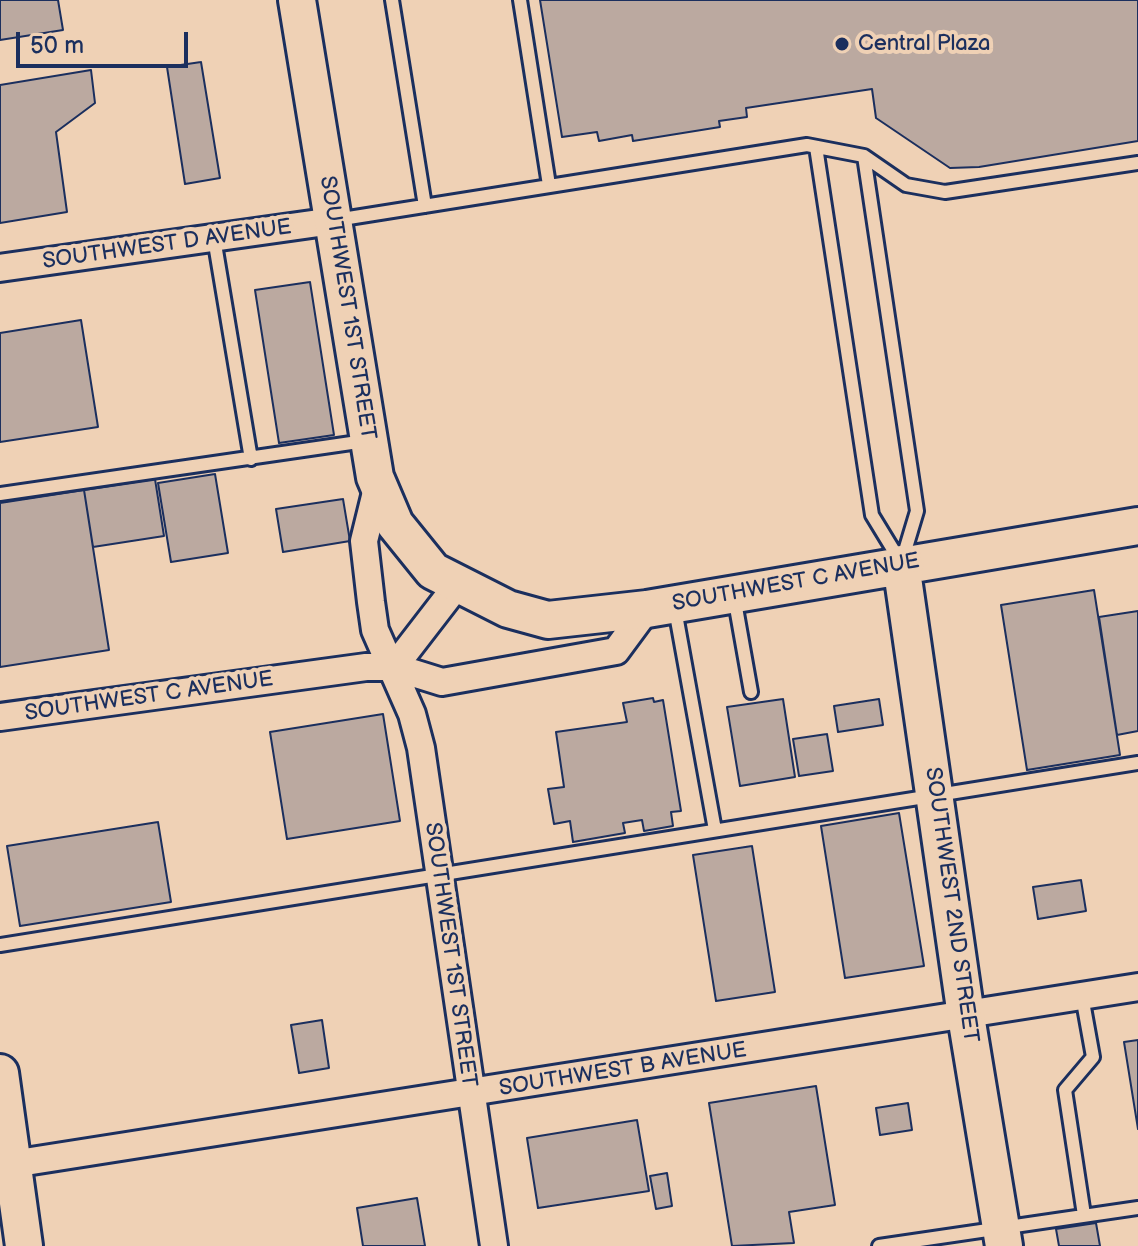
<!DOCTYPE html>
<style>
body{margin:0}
#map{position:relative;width:1138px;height:1246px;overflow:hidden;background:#efd1b5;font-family:"Balsamiq Sans",sans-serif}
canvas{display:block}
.scale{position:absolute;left:16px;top:32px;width:172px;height:36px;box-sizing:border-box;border:4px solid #1b2f5e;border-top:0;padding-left:10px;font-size:24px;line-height:28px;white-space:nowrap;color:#1b2f5e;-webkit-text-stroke:6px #efd1b5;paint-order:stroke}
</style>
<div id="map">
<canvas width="1138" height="1246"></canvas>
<div class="scale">50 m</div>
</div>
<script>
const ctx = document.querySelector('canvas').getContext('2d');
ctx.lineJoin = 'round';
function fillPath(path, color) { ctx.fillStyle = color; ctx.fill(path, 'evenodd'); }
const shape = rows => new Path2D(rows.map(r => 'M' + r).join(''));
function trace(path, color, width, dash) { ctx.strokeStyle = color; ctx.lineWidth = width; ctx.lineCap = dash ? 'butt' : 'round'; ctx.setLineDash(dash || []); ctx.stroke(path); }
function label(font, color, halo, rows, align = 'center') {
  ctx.font = font + ' "Balsamiq Sans",sans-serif'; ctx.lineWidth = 8; ctx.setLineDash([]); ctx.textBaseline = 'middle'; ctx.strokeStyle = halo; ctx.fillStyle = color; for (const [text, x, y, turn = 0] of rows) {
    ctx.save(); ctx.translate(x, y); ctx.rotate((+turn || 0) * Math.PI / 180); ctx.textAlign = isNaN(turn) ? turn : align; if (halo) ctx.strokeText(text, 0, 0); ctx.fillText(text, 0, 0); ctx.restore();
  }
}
const building = shape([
 [0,0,58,0,63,30,0,40,0,0],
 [540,0,1138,0,1138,141,979,167,950,168,876,118,872,89,746,108,747,117,719,121,720,127,633,141,632,135,599,141,597,132,562,137,540,0],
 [201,62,220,178,185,184,167,67,201,62],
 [91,70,95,103,56,132,67,212,0,223,0,85,91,70],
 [310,282,334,435,279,443,255,290,310,282],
 [81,320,98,427,0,442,0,333,81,320],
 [215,474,228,553,171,562,158,483,215,474],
 [155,479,164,536,93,547,84,490,155,479],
 [84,490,109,650,0,667,0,503,84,490],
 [343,499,350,541,283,552,276,509,343,499],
 [1094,590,1120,755,1027,770,1001,605,1094,590],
 [1138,611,1138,731,1117,735,1099,617,1138,611],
 [653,698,654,702,663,700,681,811,671,812,673,826,644,831,642,820,623,823,625,833,573,842,570,821,554,824,548,789,564,787,556,732,627,722,623,703,653,698],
 [783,699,795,777,740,786,727,707,783,699],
 [879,699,883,725,838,732,834,706,879,699],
 [383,714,400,821,287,839,270,732,383,714],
 [827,734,833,771,799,776,793,739,827,734],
 [899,813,924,966,845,978,821,826,899,813],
 [158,822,171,902,20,926,7,846,158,822],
 [752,846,775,992,716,1001,693,855,752,846],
 [1081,880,1086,911,1038,919,1033,887,1081,880],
 [322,1020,329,1068,299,1073,291,1025,322,1020],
 [1138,1040,1138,1129,1124,1042,1138,1040],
 [816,1086,835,1205,789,1212,794,1243,732,1246,709,1103,816,1086],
 [908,1103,912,1130,880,1135,876,1108,908,1103],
 [637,1120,649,1191,538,1208,527,1138,637,1120],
 [667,1173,672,1206,656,1209,650,1176,667,1173],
 [417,1198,425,1246,363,1246,357,1208,417,1198],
 [1096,1223,1100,1246,1059,1246,1056,1229,1096,1223]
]);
fillPath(building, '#bba9a0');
trace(building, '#1b2f5e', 2);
const lane = shape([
 [392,0,425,206],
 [520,0,549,185],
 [816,147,872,515,900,561],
 [864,156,917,511,902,561],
 [336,220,807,145,864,156,906,185,945,192,1138,163],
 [214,238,251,459],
 [0,494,365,441],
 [734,596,751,692],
 [675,609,715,830],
 [0,945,1138,763],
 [1082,996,1093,1057,1065,1090,1084,1215],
 [879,1246,1138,1208]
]);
const street = shape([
 [0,268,333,221],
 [378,484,364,541,371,602,375,630,412,714,421,748,494,1246],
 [394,667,458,584],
 [0,717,366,667,394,667,442,682,616,651,647,609],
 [0,1166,1138,987]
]);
const secondary = shape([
 [297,0,375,477,395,524,433,571,508,609,548,620,647,609,1138,526],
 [901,564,966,1016,1004,1246],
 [0,1073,24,1246]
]);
trace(lane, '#1b2f5e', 18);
trace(street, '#1b2f5e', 32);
trace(secondary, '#1b2f5e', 42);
trace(lane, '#efd1b5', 12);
trace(street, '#efd1b5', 26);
trace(secondary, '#efd1b5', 36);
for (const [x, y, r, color] of [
 [842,44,8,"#1b2f5e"]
]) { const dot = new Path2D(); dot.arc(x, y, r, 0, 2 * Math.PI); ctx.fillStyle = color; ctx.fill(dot); trace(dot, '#efd1b5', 3); }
label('22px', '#1b2f5e', '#efd1b5', [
 ["Central Plaza",858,44]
], 'left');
label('22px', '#1b2f5e', '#efd1b5', [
 ["SOUTHWEST D AVENUE",167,245,-8],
 ["SOUTHWEST 1ST STREET",347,308,81],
 ["SOUTHWEST C AVENUE",796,583,-10],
 ["SOUTHWEST C AVENUE",149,697,-8],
 ["SOUTHWEST 2ND STREET",951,905,82],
 ["SOUTHWEST 1ST STREET",450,955,82],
 ["SOUTHWEST B AVENUE",623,1070,-9]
]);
</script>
